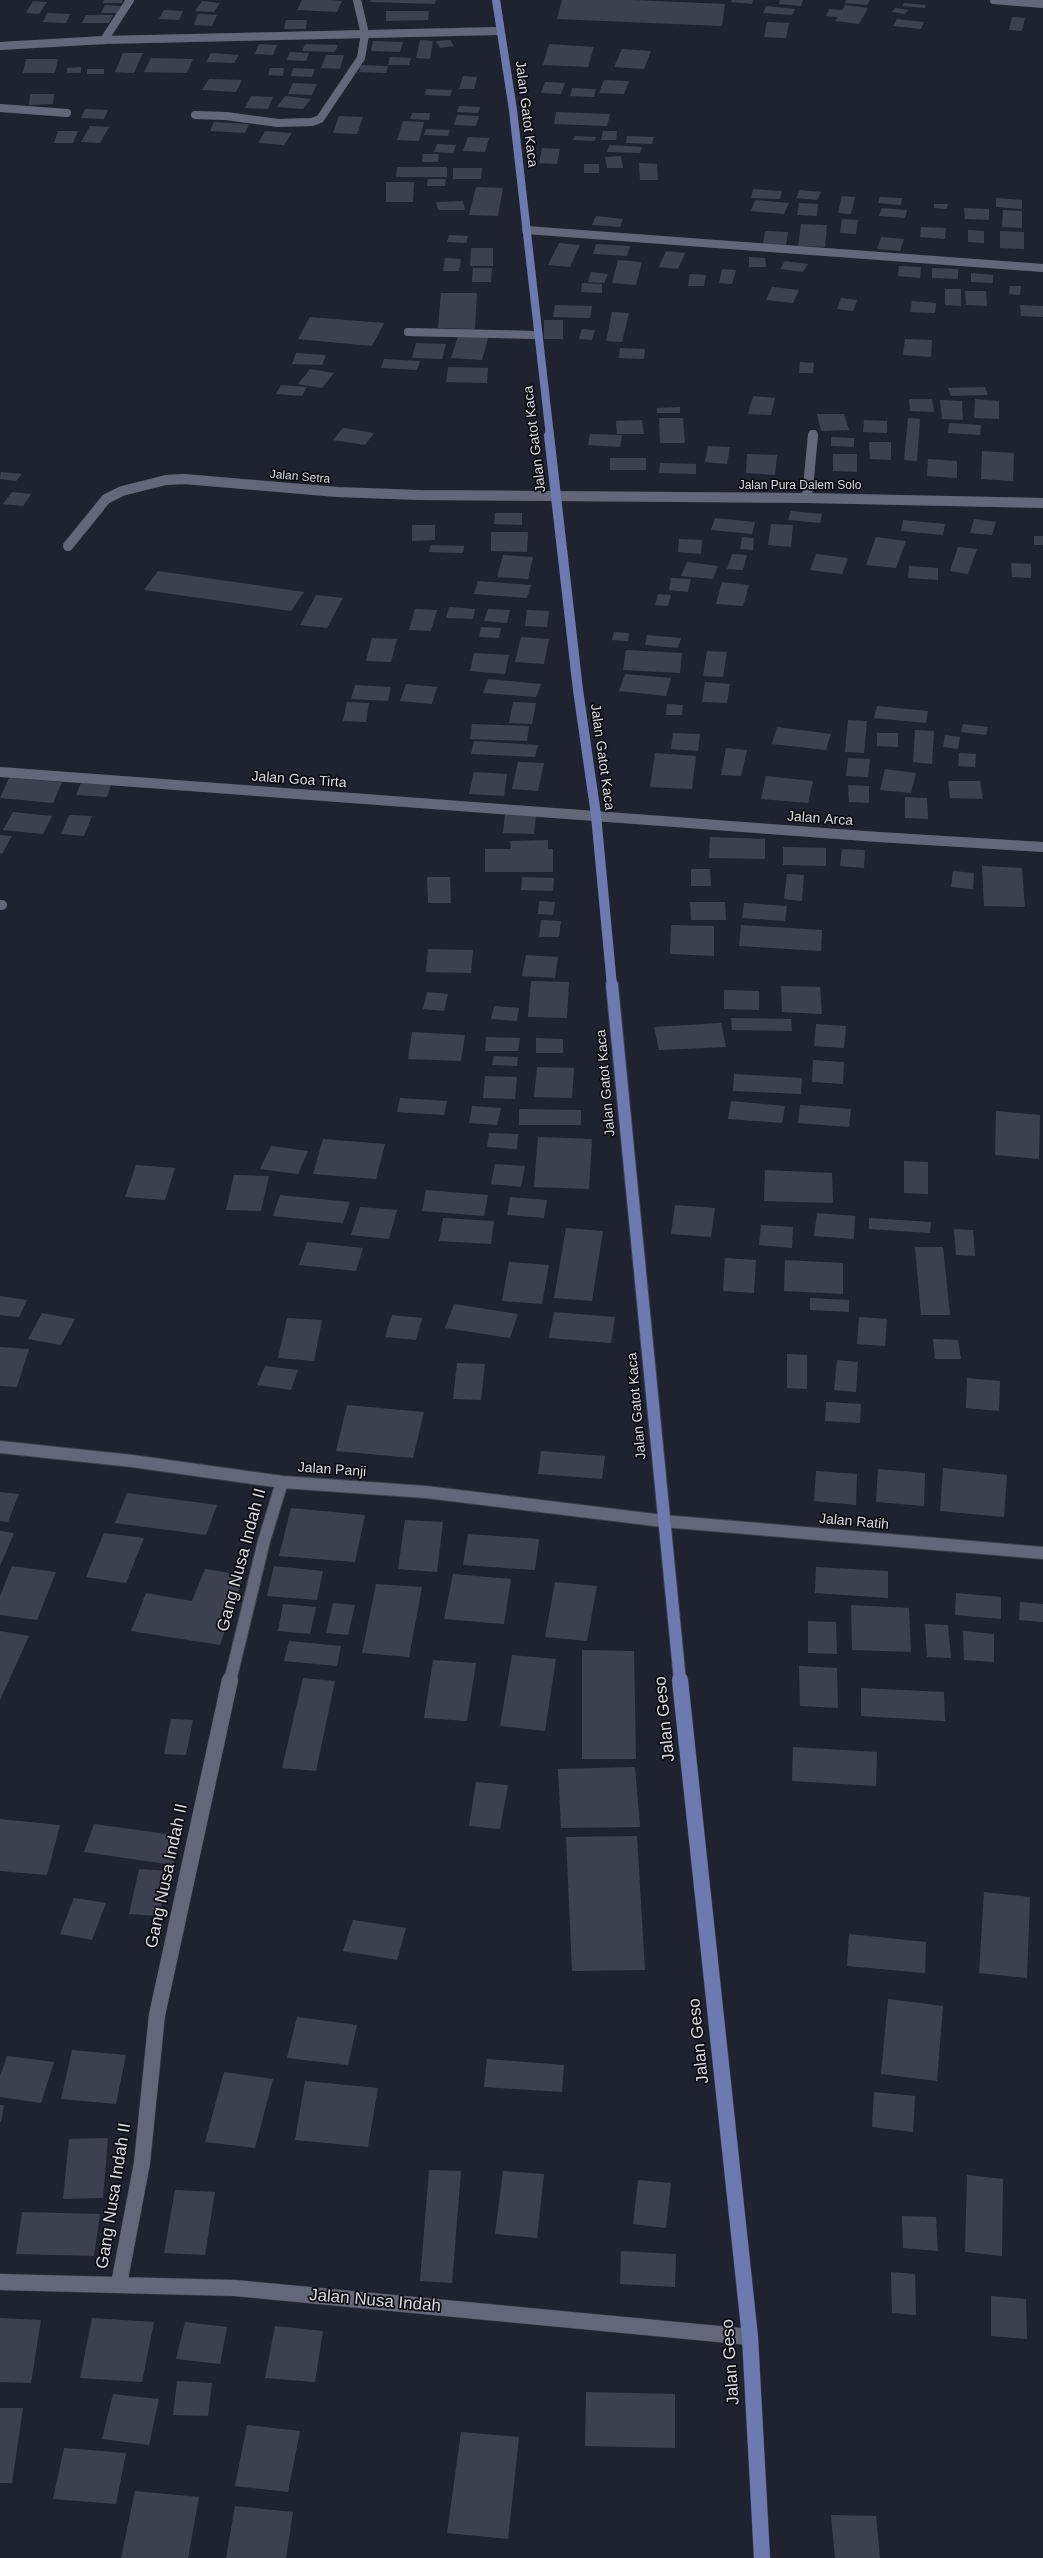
<!DOCTYPE html>
<style>
body{margin:0}
canvas{display:block;background:#1f2330}
</style>
<canvas width="1043" height="2558"></canvas>
<script>
const ctx = document.querySelector('canvas').getContext('2d');
ctx.lineJoin = 'round';
function fillPath(path, color) { ctx.fillStyle = color; ctx.fill(path, 'evenodd'); }
const shape = rows => new Path2D(rows.map(r => 'M' + r).join(''));
function trace(path, color, width, dash) { ctx.strokeStyle = color; ctx.lineWidth = width; ctx.lineCap = dash ? 'butt' : 'round'; ctx.setLineDash(dash || []); ctx.stroke(path); }
function label(font, color, halo, rows, align = 'center') {
  ctx.font = font + ' Helvetica,sans-serif'; ctx.lineWidth = 3.5; ctx.setLineDash([]); ctx.textBaseline = 'middle'; ctx.strokeStyle = halo; ctx.fillStyle = color; for (const [text, x, y, turn = 0] of rows) {
    ctx.save(); ctx.translate(x, y); ctx.rotate((+turn || 0) * Math.PI / 180); ctx.textAlign = isNaN(turn) ? turn : align; if (halo) ctx.strokeText(text, 0, 0); ctx.fillText(text, 0, 0); ctx.restore();
  }
}
fillPath(shape([
 [104,0,123,0,122,3,103,3],
 [302,0,331,0,342,1,337,12,297,10],
 [371,0,436,0,435,4,370,2],
 [562,0,632,0,725,4,722,26,557,19],
 [732,0,753,0,752,4,731,2],
 [780,0,803,0,801,6,779,4],
 [846,0,870,0,867,5,845,3],
 [33,1,47,2,39,14,26,13],
 [202,1,220,3,214,12,195,11],
 [904,3,926,5,925,8,903,6],
 [105,5,123,6,118,13,101,13],
 [845,5,868,8,859,24,835,21,838,17,826,16,829,9,842,10],
 [766,6,795,9,792,15,763,13],
 [895,8,908,10,905,14,892,12],
 [164,10,183,11,179,20,159,19],
 [386,11,429,11,428,20,386,21],
 [47,13,70,14,66,23,43,22],
 [198,14,217,15,212,26,194,25],
 [86,15,113,15,109,23,82,23],
 [1012,17,1025,18,1022,31,1009,30],
 [897,19,924,22,921,29,893,26],
 [286,20,307,20,306,29,284,29],
 [767,22,789,23,786,38,764,37],
 [420,40,433,41,430,59,416,58],
 [450,40,454,46,440,48,436,41],
 [373,41,403,42,400,52,371,51],
 [259,44,277,45,273,55,255,54],
 [305,44,338,45,335,52,302,51],
 [549,44,594,47,588,67,543,65],
 [622,49,651,51,644,69,614,67],
 [290,52,309,53,306,61,287,60],
 [123,53,143,53,134,73,115,72],
 [211,53,239,55,234,63,206,62],
 [326,55,344,55,340,69,321,68],
 [390,57,411,58,409,65,388,65],
 [151,58,193,59,187,73,144,72],
 [26,59,58,59,55,73,23,73],
 [361,65,388,66,386,73,359,72],
 [81,67,81,73,67,73,67,68],
 [270,68,284,68,283,76,268,75],
 [293,68,315,69,312,77,291,76],
 [87,69,104,69,104,74,87,74],
 [463,76,477,77,474,89,459,89],
 [209,79,242,80,236,92,202,90],
 [604,80,629,81,624,94,599,93],
 [545,82,565,83,561,94,541,93],
 [293,83,317,84,312,95,288,94],
 [572,88,596,89,594,97,570,96],
 [426,89,452,90,450,96,425,95],
 [30,94,54,94,53,104,29,105],
 [251,96,273,97,268,109,245,108],
 [285,96,311,99,303,109,277,107],
 [459,106,480,107,478,113,457,112],
 [85,109,108,110,104,119,81,118],
 [556,112,610,114,607,126,554,124],
 [412,113,430,113,429,120,410,119],
 [457,115,479,116,476,126,454,125],
 [339,116,363,117,357,134,333,133],
 [403,121,424,122,419,141,397,140],
 [214,122,249,124,245,133,210,131],
 [90,126,109,127,100,143,81,142],
 [426,129,450,130,448,136,424,135],
 [58,131,78,131,73,143,54,143],
 [265,131,292,133,284,145,258,143],
 [603,131,617,131,616,140,601,140],
 [575,136,596,137,594,141,573,140],
 [627,136,654,137,652,144,626,143],
 [468,137,489,138,485,152,463,151],
 [437,144,456,145,453,153,434,152],
 [609,145,642,147,640,153,607,152],
 [542,148,560,149,557,164,539,163],
 [423,154,439,154,438,162,422,162],
 [621,156,623,168,607,168,605,157],
 [639,163,657,164,658,180,640,180],
 [584,164,599,164,599,173,584,173],
 [397,167,447,167,447,177,396,177],
 [453,168,482,168,481,179,453,179],
 [428,179,446,179,445,186,427,186],
 [386,182,414,182,413,202,386,202],
 [476,187,503,188,498,216,469,215],
 [753,189,782,191,780,199,751,198],
 [800,190,821,192,817,200,796,198],
 [842,196,855,197,851,214,838,213],
 [880,197,902,198,901,205,878,203],
 [996,198,1022,200,1022,209,996,207],
 [755,200,789,203,784,214,751,211],
 [463,201,465,210,438,210,436,202],
 [799,203,818,204,817,216,797,215],
 [934,204,948,204,947,209,934,208],
 [882,208,907,210,905,218,879,216],
 [964,208,989,209,989,220,965,219],
 [1003,210,1022,211,1022,228,1002,227],
 [596,216,623,219,620,227,592,225],
 [842,219,858,220,856,234,840,233],
 [801,224,827,225,825,247,798,246],
 [921,227,946,228,945,239,920,237],
 [968,230,984,231,984,243,968,242],
 [765,231,788,232,786,245,763,244],
 [1000,231,1024,232,1024,249,1000,248],
 [449,235,468,236,466,243,447,242],
 [881,237,904,239,900,251,877,249],
 [559,243,580,245,570,267,548,265],
 [596,244,630,246,627,256,593,254],
 [471,248,493,248,493,266,470,266],
 [666,251,685,253,678,269,659,267],
 [749,257,765,258,766,267,749,267],
 [445,258,461,259,459,271,443,271],
 [618,260,642,262,636,285,612,283],
 [785,261,808,264,803,272,780,269],
 [899,266,921,267,920,278,898,276],
 [473,268,492,268,491,282,472,282],
 [932,268,958,269,958,279,932,278],
 [722,269,736,270,732,284,719,283],
 [591,272,608,274,604,283,588,282],
 [971,273,993,275,993,283,971,282],
 [690,274,706,275,704,286,688,286],
 [582,283,602,284,602,293,581,292],
 [1010,286,1021,286,1020,295,1009,294],
 [772,287,799,290,793,303,766,300],
 [945,289,961,289,961,306,945,305],
 [965,291,986,291,987,306,966,305],
 [441,293,477,293,475,329,438,328],
 [841,298,857,300,853,311,837,309],
 [912,301,936,303,935,313,910,312],
 [555,305,592,306,590,318,553,317],
 [1020,305,1043,306,1043,317,1021,316],
 [612,312,629,313,622,342,606,341],
 [310,317,384,323,372,346,298,339],
 [544,320,563,320,563,339,544,339],
 [582,329,595,330,592,340,579,339],
 [458,336,488,338,482,360,451,358],
 [905,339,932,340,931,357,903,355],
 [416,343,446,344,442,359,412,358],
 [620,348,645,349,644,359,619,358],
 [296,353,326,355,322,365,292,364],
 [384,359,420,361,417,370,381,368],
 [800,362,814,363,813,373,799,373],
 [448,367,488,368,487,383,446,382],
 [310,369,334,373,322,388,298,384],
 [281,385,307,387,302,396,276,394],
 [985,387,988,395,951,396,948,388],
 [753,396,775,398,771,415,748,414],
 [909,399,932,399,934,412,910,411],
 [975,399,999,401,999,419,974,418],
 [940,400,962,401,963,420,942,419],
 [680,407,680,413,657,413,657,408],
 [817,414,844,414,849,430,821,431],
 [659,418,683,418,685,443,660,443],
 [908,418,920,419,917,461,904,460],
 [642,420,644,434,617,434,616,421],
 [864,420,887,421,887,433,863,432],
 [949,423,981,425,980,435,948,433],
 [343,428,374,433,365,445,333,440],
 [590,434,622,435,620,447,588,445],
 [831,437,854,438,854,447,831,446],
 [869,442,891,442,891,460,870,459],
 [708,446,730,447,727,464,705,462],
 [982,451,1014,453,1013,481,981,479],
 [747,454,777,455,775,475,746,473],
 [833,454,857,454,857,472,833,471],
 [610,458,646,458,646,470,610,470],
 [928,459,957,461,957,478,927,476],
 [660,463,696,464,696,474,659,473],
 [1,472,22,474,16,481,0,479],
 [12,492,31,494,23,506,3,504],
 [791,511,822,514,820,523,788,520],
 [495,513,522,513,522,525,494,524],
 [715,518,755,522,752,534,711,530],
 [974,519,996,522,992,535,970,533],
 [903,520,945,524,943,535,901,531],
 [771,524,793,525,791,547,768,545],
 [412,525,435,525,435,540,412,541],
 [491,532,528,532,527,552,491,551],
 [1034,536,1043,536,1043,545,1034,545],
 [742,537,754,538,753,550,740,549],
 [876,537,906,541,896,568,866,565],
 [679,539,702,540,701,554,678,552],
 [431,545,464,546,463,553,429,552],
 [958,547,977,549,968,574,950,571],
 [732,554,747,555,743,570,727,569],
 [816,554,848,558,842,574,810,570],
 [503,555,533,557,528,579,497,577],
 [687,562,718,566,713,579,681,576],
 [1011,563,1031,564,1031,578,1012,577],
 [909,566,938,568,938,580,908,578],
 [158,571,304,592,291,611,144,590],
 [671,578,691,579,688,592,669,590],
 [478,581,531,585,527,598,474,594],
 [722,582,749,585,743,606,716,604],
 [658,594,671,595,668,606,655,605],
 [316,595,343,598,327,628,300,625],
 [449,607,475,609,473,619,446,618],
 [415,609,437,610,431,631,409,630],
 [488,609,510,610,507,623,484,621],
 [527,610,549,611,547,627,525,626],
 [481,627,501,628,499,638,479,637],
 [614,632,629,633,628,641,612,640],
 [647,635,681,638,678,648,645,645],
 [521,637,549,639,544,664,515,662],
 [372,638,397,639,391,662,366,661],
 [626,650,682,653,680,673,623,670],
 [707,651,727,652,723,677,703,676],
 [474,653,509,655,505,674,470,671],
 [625,674,671,678,666,696,619,691],
 [488,679,541,684,536,697,483,693],
 [705,682,730,684,727,703,702,702],
 [406,684,437,687,432,704,400,701],
 [355,685,391,687,388,701,351,699],
 [347,702,369,703,366,722,343,721],
 [513,702,536,703,532,724,509,723],
 [667,704,683,705,682,715,666,715],
 [877,706,928,711,926,723,874,718],
 [848,720,867,721,864,753,845,752],
 [472,724,529,726,527,741,470,739],
 [963,724,988,727,986,735,961,732],
 [777,727,831,734,826,750,772,744],
 [915,730,934,731,932,764,913,762],
 [673,733,700,734,698,751,671,749],
 [877,733,898,733,898,747,877,746],
 [945,735,960,737,958,749,943,747],
 [474,741,538,745,535,757,471,754],
 [726,748,747,750,741,776,721,775],
 [655,753,696,756,692,789,650,787],
 [959,753,976,754,975,767,958,766],
 [848,758,870,759,868,777,846,776],
 [518,762,544,763,538,791,512,789],
 [885,769,916,773,911,793,880,790],
 [474,772,507,774,504,796,469,794],
 [766,776,813,781,808,803,761,799],
 [9,778,62,782,53,803,0,798],
 [948,781,980,781,983,799,950,798],
 [81,783,111,785,107,797,76,795],
 [848,785,869,786,869,803,849,802],
 [905,797,927,798,928,819,905,818],
 [13,812,52,816,43,834,3,830],
 [505,814,536,815,534,834,503,833],
 [69,815,92,816,84,836,61,834],
 [0,835,12,836,2,854,0,853],
 [710,837,765,839,765,859,709,858],
 [548,840,548,849,553,849,553,872,485,872,485,849,511,849,510,841],
 [783,847,826,848,826,866,783,865],
 [842,849,865,850,864,868,840,866],
 [982,866,1022,868,1025,907,984,906],
 [691,869,710,869,711,886,691,886],
 [953,871,974,873,973,889,951,887],
 [787,874,804,875,802,901,784,899],
 [427,877,450,877,451,903,428,903],
 [522,877,554,878,553,891,521,890],
 [539,901,555,902,553,915,538,914],
 [690,902,725,902,726,920,691,920],
 [744,903,787,906,785,921,742,918],
 [541,920,561,921,559,937,539,937],
 [671,925,714,926,714,956,670,954],
 [741,925,822,930,821,951,739,946],
 [428,949,473,950,471,973,426,972],
 [526,955,558,957,555,978,522,976],
 [531,981,569,982,567,1018,528,1017],
 [781,986,820,987,822,1014,782,1012],
 [724,990,759,991,759,1010,724,1009],
 [427,992,448,994,444,1011,423,1009],
 [494,1006,519,1008,517,1021,491,1019],
 [731,1018,791,1019,792,1031,732,1030],
 [721,1023,726,1047,659,1050,654,1027],
 [816,1024,846,1026,844,1048,814,1046],
 [412,1032,465,1035,461,1061,408,1059],
 [486,1037,520,1038,518,1051,485,1051],
 [536,1038,563,1039,563,1053,536,1053],
 [494,1056,518,1057,517,1066,492,1065],
 [813,1060,844,1062,843,1084,812,1082],
 [537,1067,574,1068,572,1098,534,1097],
 [734,1074,802,1078,801,1094,733,1091],
 [485,1076,517,1077,515,1099,483,1098],
 [400,1098,447,1101,444,1115,397,1112],
 [731,1101,785,1106,782,1123,728,1119],
 [800,1105,851,1109,849,1127,798,1123],
 [472,1106,501,1108,497,1125,469,1123],
 [519,1109,581,1110,581,1125,519,1125],
 [996,1111,1040,1115,1039,1159,995,1155],
 [489,1133,518,1134,517,1149,487,1147],
 [538,1137,592,1139,589,1189,534,1187],
 [323,1139,385,1144,376,1179,313,1174],
 [271,1146,308,1151,298,1174,260,1169],
 [904,1161,928,1162,928,1194,904,1193],
 [495,1164,525,1166,521,1187,491,1184],
 [136,1165,175,1168,165,1200,125,1197],
 [765,1170,832,1173,833,1203,764,1201],
 [234,1175,269,1176,261,1211,226,1210],
 [426,1190,488,1195,484,1216,422,1211],
 [280,1195,350,1202,343,1223,273,1216],
 [510,1197,547,1200,544,1218,507,1215],
 [675,1205,715,1208,711,1237,671,1234],
 [360,1207,397,1210,389,1239,351,1235],
 [817,1213,855,1216,854,1239,814,1236],
 [443,1218,494,1221,491,1244,439,1241],
 [869,1218,931,1222,930,1233,869,1229],
 [761,1225,793,1227,792,1248,759,1245],
 [566,1228,603,1231,592,1301,554,1298],
 [954,1229,973,1230,975,1256,956,1255],
 [307,1242,363,1248,356,1271,299,1265],
 [915,1247,943,1247,950,1315,921,1315],
 [725,1258,756,1260,754,1293,723,1291],
 [785,1260,843,1263,843,1294,784,1291],
 [509,1262,549,1265,542,1304,502,1301],
 [0,1296,27,1300,19,1317,0,1315],
 [810,1298,849,1300,849,1312,810,1310],
 [454,1304,518,1314,510,1338,445,1328],
 [554,1312,615,1317,611,1343,549,1338],
 [42,1313,75,1319,61,1345,28,1339],
 [392,1315,422,1318,416,1340,385,1337],
 [859,1317,887,1319,885,1346,857,1344],
 [287,1318,322,1320,314,1361,278,1358],
 [933,1339,958,1340,961,1359,935,1359],
 [0,1347,29,1349,17,1387,0,1386],
 [787,1354,807,1355,807,1389,787,1388],
 [837,1360,858,1362,856,1392,834,1390],
 [457,1363,485,1364,481,1400,453,1399],
 [265,1366,298,1370,291,1390,257,1385],
 [967,1378,1000,1381,999,1411,966,1408],
 [826,1402,861,1404,860,1423,825,1421],
 [347,1405,424,1412,413,1458,336,1451],
 [541,1451,605,1456,602,1479,538,1474],
 [943,1468,1007,1475,1004,1517,940,1511],
 [878,1469,925,1473,924,1506,876,1502],
 [816,1471,857,1474,856,1505,814,1501],
 [0,1492,19,1494,8,1522,0,1521],
 [127,1493,217,1505,206,1535,115,1523],
 [291,1508,365,1515,355,1562,279,1556],
 [405,1520,443,1522,437,1572,398,1569],
 [0,1531,14,1533,0,1566],
 [104,1533,144,1538,126,1583,86,1577],
 [468,1534,539,1539,535,1570,463,1565],
 [12,1566,56,1572,37,1620,0,1615,0,1596],
 [274,1566,323,1571,317,1600,267,1596],
 [816,1567,888,1571,888,1598,815,1593],
 [205,1569,244,1575,220,1645,131,1631,146,1593,192,1601],
 [453,1574,511,1579,504,1624,444,1619],
 [555,1582,597,1586,587,1641,545,1637],
 [376,1584,422,1587,409,1657,362,1653],
 [956,1593,1001,1597,1001,1619,955,1615],
 [1020,1602,1043,1604,1043,1622,1019,1620],
 [333,1603,355,1605,348,1635,326,1633],
 [283,1604,316,1607,310,1634,278,1631],
 [851,1605,909,1608,911,1652,852,1650],
 [808,1621,836,1622,837,1654,808,1653],
 [925,1624,948,1625,951,1658,927,1657],
 [0,1631,29,1636,0,1700],
 [963,1631,994,1634,994,1662,964,1660],
 [289,1641,341,1646,337,1666,284,1661],
 [582,1650,634,1651,636,1759,582,1759],
 [512,1655,556,1659,545,1731,500,1726],
 [433,1660,476,1663,467,1721,424,1718],
 [799,1666,837,1668,838,1708,800,1706],
 [303,1678,335,1681,316,1771,282,1768],
 [861,1688,944,1692,945,1721,861,1716],
 [171,1719,193,1720,186,1755,164,1754],
 [793,1747,877,1752,876,1786,792,1781],
 [635,1767,640,1827,561,1828,558,1769],
 [476,1782,508,1785,500,1829,469,1826],
 [0,1819,60,1825,47,1875,0,1871],
 [94,1824,182,1836,173,1865,84,1852],
 [637,1836,645,1970,572,1971,566,1837],
 [139,1869,169,1871,159,1916,129,1914],
 [984,1892,1030,1897,1027,1978,979,1973],
 [74,1898,106,1903,92,1940,60,1934],
 [353,1920,406,1928,397,1960,343,1951],
 [849,1934,926,1942,925,1973,847,1966],
 [888,1999,943,2006,937,2081,881,2074],
 [297,2017,357,2025,348,2065,287,2058],
 [72,2050,126,2055,116,2104,61,2099],
 [7,2056,54,2062,41,2103,0,2097,0,2076],
 [487,2059,564,2065,562,2092,484,2087],
 [224,2072,273,2079,255,2148,205,2142],
 [305,2081,378,2088,368,2147,295,2140],
 [874,2092,915,2096,913,2132,872,2127],
 [0,2105,4,2105,1,2122,0,2122],
 [108,2138,103,2198,63,2199,69,2139],
 [429,2170,461,2171,452,2283,420,2281],
 [503,2171,544,2174,537,2238,495,2234],
 [967,2175,1003,2179,1002,2256,965,2252],
 [638,2180,671,2183,666,2228,633,2224],
 [175,2190,215,2192,205,2255,164,2253],
 [22,2212,100,2214,94,2256,16,2254],
 [902,2216,936,2217,938,2251,903,2248],
 [621,2251,676,2254,675,2287,620,2284],
 [891,2272,915,2274,916,2315,892,2313],
 [991,2296,1026,2299,1027,2339,991,2336],
 [0,2318,41,2320,31,2383,0,2382],
 [92,2318,154,2322,142,2382,80,2378],
 [185,2322,227,2327,220,2364,176,2359],
 [275,2326,323,2331,315,2382,265,2378],
 [177,2381,212,2383,208,2416,173,2415],
 [586,2392,675,2394,675,2448,585,2446],
 [113,2394,159,2399,149,2445,102,2439],
 [0,2408,23,2408,12,2483,0,2483],
 [247,2425,300,2431,288,2492,235,2486],
 [461,2432,519,2437,508,2539,447,2533],
 [64,2448,126,2453,116,2504,53,2499],
 [135,2491,199,2497,188,2558,121,2558],
 [235,2506,293,2512,286,2558,226,2558],
 [831,2515,876,2516,880,2558,835,2558]
]), '#3d404f');
const minorFar3 = shape([
 [994,0,1043,4],
 [104,40,130,0],
 [0,46,104,40,499,31],
 [0,108,67,113],
 [195,115,226,116,278,123,312,122,320,119,361,58,365,34,357,0],
 [526,230,1043,268],
 [408,332,537,335],
 [813,436,813,434]
]);
const minorFar2 = shape([
 [807,498,813,435],
 [68,546,106,499,122,491,166,480,184,479,337,492,420,495,807,498,1043,503],
 [0,772,878,837,1043,847],
 [0,905,2,905]
]);
const minorFar1 = shape([
 [0,1447,132,1461,282,1482,426,1492,663,1521,1043,1553],
 [230,1681,264,1541,282,1482]
]);
const minor = shape([
 [0,2282,235,2288,750,2337],
 [119,2284,142,2163,157,2015,230,1680]
]);
const majorFar3 = shape([
 [496,0,513,110,550,436]
]);
const majorFar2 = shape([
 [549,435,578,690,596,815,612,986]
]);
const majorFar1 = shape([
 [612,985,680,1681]
]);
const major = shape([
 [680,1680,750,2337,762,2558]
]);
trace(minorFar3, '#3b3e49', 8);
trace(minorFar2, '#3b3e49', 10);
trace(minorFar1, '#3b3e49', 14);
trace(minor, '#3b3e49', 17);
trace(majorFar3, '#3b3e49', 8);
trace(majorFar2, '#3b3e49', 10);
trace(majorFar1, '#3b3e49', 14);
trace(major, '#3b3e49', 17);
trace(minorFar3, '#636777', 8);
trace(minorFar2, '#636777', 10);
trace(minorFar1, '#636777', 12);
trace(minor, '#636777', 16);
trace(majorFar3, '#6d79b1', 8);
trace(majorFar2, '#6d79b1', 10);
trace(majorFar1, '#6d79b1', 12);
trace(major, '#6d79b1', 16);
label('12px', '#d9dbe4', '#0b0d12', [
 ["Jalan Setra",300,477,5],
 ["Jalan Pura Dalem Solo",800,486]
]);
label('14px', '#d9dbe4', '#0b0d12', [
 ["Jalan Gatot Kaca",526,114,83],
 ["Jalan Gatot Kaca",535,439,-97],
 ["Jalan Gatot Kaca",602,757,82],
 ["Jalan Goa Tirta",299,780,4],
 ["Jalan Arca",820,819,4],
 ["Jalan Gatot Kaca",606,1083,-95],
 ["Jalan Gatot Kaca",637,1406,-95],
 ["Jalan Panji",332,1470,4],
 ["Jalan Ratih",854,1522,5]
]);
label('17px', '#d9dbe4', '#0b0d12', [
 ["Gang Nusa Indah II",242,1560,-75],
 ["Jalan Geso",665,1719,-96],
 ["Gang Nusa Indah II",167,1876,-78],
 ["Jalan Geso",699,2041,-96],
 ["Gang Nusa Indah II",114,2196,-81],
 ["Jalan Nusa Indah",375,2301,5],
 ["Jalan Geso",731,2362,-94]
]);
</script>
